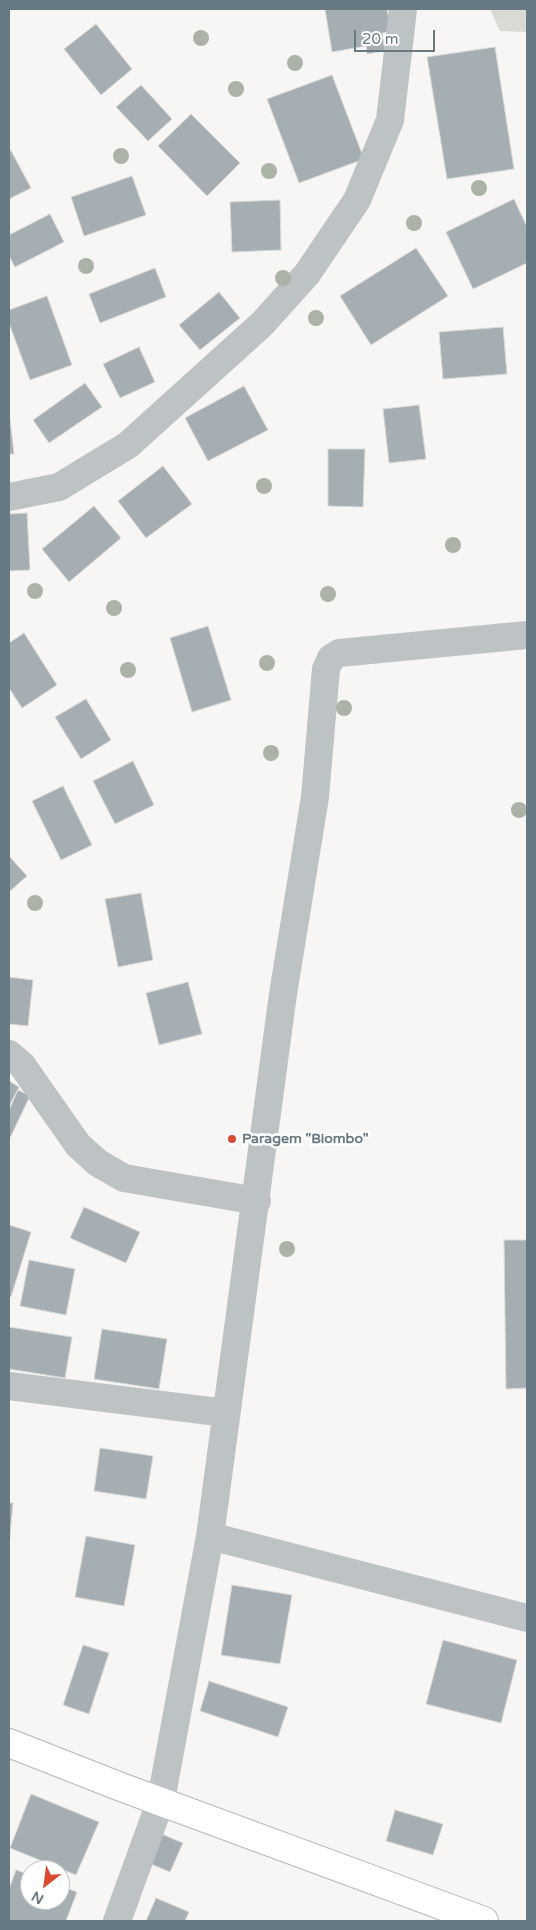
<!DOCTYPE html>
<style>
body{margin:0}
#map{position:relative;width:536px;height:1930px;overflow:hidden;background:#f7f6f4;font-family:"Varela Round",sans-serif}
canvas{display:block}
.frame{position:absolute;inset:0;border:10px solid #677983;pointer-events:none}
.north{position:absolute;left:20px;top:1860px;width:50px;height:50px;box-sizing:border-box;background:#fff;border:1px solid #c2c9cd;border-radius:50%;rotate:210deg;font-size:14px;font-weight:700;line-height:20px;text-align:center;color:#677983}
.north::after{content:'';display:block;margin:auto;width:18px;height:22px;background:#d94a32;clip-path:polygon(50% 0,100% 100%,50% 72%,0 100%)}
.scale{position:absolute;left:354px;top:30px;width:81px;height:22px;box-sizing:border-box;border:2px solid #677983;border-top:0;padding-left:6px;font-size:15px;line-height:18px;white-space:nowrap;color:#677983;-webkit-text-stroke:4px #fff;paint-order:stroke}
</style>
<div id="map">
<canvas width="536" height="1930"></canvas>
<div class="frame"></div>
<div class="north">N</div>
<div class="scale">20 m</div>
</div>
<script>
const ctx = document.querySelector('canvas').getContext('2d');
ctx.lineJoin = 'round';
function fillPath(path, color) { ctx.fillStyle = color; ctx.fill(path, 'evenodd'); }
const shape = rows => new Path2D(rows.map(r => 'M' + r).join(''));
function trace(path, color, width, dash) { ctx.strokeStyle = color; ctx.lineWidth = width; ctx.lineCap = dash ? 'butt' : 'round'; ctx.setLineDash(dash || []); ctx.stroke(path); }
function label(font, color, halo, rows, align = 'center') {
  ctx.font = font + ' "Varela Round",sans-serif'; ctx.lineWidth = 5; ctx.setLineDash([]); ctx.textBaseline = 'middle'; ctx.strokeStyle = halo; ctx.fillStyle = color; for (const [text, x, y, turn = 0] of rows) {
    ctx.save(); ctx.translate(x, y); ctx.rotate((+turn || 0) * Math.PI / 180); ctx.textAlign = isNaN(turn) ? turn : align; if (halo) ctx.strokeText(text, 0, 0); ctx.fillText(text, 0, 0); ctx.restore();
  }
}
fillPath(shape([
 [490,9,527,9,527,32,500,31]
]), '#d7dbd3');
const building = shape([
 [325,9,387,9,391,32,382,33,385,51,367,54,366,46,332,52,325,9],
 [96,24,132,69,101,95,64,49,96,24],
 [495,47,514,169,447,179,427,57,495,47],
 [332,75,364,159,299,183,267,99,332,75],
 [141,85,172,119,148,141,116,107,141,85],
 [191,114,240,163,207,196,158,146,191,114],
 [9,147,31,188,9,199,9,147],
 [132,176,146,215,84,236,71,197,132,176],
 [514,199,527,227,527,263,473,289,446,232,514,199],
 [280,200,281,250,232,252,230,202,280,200],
 [50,214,64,242,15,267,9,256,9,235,50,214],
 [416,248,448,296,371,345,340,296,416,248],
 [155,268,166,297,100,323,89,294,155,268],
 [219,292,240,318,200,350,179,325,219,292],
 [47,296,72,365,30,380,9,323,9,310,47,296],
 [503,327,507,374,443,379,439,332,503,327],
 [139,347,155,382,120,398,103,364,139,347],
 [85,383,102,407,49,443,33,420,85,383],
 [244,386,268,430,208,461,185,418,244,386],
 [419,405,426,459,389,463,383,409,419,405],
 [9,410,14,454,9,454,9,410],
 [328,449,365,449,363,507,328,506,328,449],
 [163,466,192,504,146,538,118,501,163,466],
 [94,506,121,538,69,582,42,549,94,506],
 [27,513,30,570,9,571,9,514,27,513],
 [208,626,231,700,192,712,170,638,208,626],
 [24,633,57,685,22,708,9,688,9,643,24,633],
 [86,699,111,740,81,759,55,717,86,699],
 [133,761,154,805,115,824,93,781,133,761],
 [63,786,92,845,61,860,32,801,63,786],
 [9,856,27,876,9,892,9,856],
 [141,893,153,960,118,967,105,899,141,893],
 [9,977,33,980,28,1026,9,1024,9,977],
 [188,982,202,1034,159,1045,146,993,188,982],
 [9,1081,19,1087,9,1106,9,1081],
 [18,1090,30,1096,9,1140,9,1110,18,1090],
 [84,1207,140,1232,126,1263,70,1238,84,1207],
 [9,1225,31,1232,11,1297,9,1296,9,1225],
 [504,1240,527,1240,527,1388,506,1389,504,1240],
 [29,1260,75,1269,66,1315,20,1306,29,1260],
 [9,1327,72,1337,65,1378,9,1369,9,1327],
 [102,1329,167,1339,159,1389,94,1379,102,1329],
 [100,1448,153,1456,146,1499,94,1491,100,1448],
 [9,1503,13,1503,9,1546,9,1503],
 [86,1536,135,1545,124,1606,75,1597,86,1536],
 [232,1585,292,1595,280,1664,221,1655,232,1585],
 [443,1640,517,1660,501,1723,426,1704,443,1640],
 [83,1645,109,1653,89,1714,63,1705,83,1645],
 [209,1681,288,1707,278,1737,200,1711,209,1681],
 [31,1794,99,1822,76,1875,10,1848,31,1794],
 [395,1810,443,1824,433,1855,386,1841,395,1810],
 [159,1833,183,1843,170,1872,146,1862,159,1833],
 [16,1870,30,1875,30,1900,60,1900,60,1886,77,1892,66,1921,9,1921,9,1889,16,1870],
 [156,1898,189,1912,185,1921,146,1921,156,1898]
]);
fillPath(building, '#a5aeb3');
trace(building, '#d8d8d6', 1);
const major = shape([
 [9,1743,121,1787,484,1921]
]);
trace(major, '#b1b7ba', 30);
trace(shape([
 [9,497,59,487,128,445,262,324,307,274,357,200,390,120,403,9],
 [9,1054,22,1065,78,1145,98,1163,124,1178,257,1201],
 [9,1386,226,1413],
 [210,1536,527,1618],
 [117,1921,161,1800,210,1536,283,994,315,797,326,669,331,658,339,653,527,635]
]), '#bdc2c5', 28);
trace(major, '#fff', 28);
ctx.fillStyle = '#abb2a6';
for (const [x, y] of [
 [201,38],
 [295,63],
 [236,89],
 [121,156],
 [269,171],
 [479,188],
 [414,223],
 [86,266],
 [283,278],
 [316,318],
 [264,486],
 [453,545],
 [35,591],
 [328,594],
 [114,608],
 [267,663],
 [128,670],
 [344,708],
 [271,753],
 [519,810],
 [35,903],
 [287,1249]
]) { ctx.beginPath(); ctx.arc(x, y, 8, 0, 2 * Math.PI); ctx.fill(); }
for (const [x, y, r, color] of [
 [232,1139,5,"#d94a32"]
]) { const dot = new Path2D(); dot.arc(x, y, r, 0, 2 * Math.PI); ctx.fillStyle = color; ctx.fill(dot); trace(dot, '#fff', 2); }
label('bold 14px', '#677983', '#fff', [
 ["Paragem \"Biombo\"",242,1139]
], 'left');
</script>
